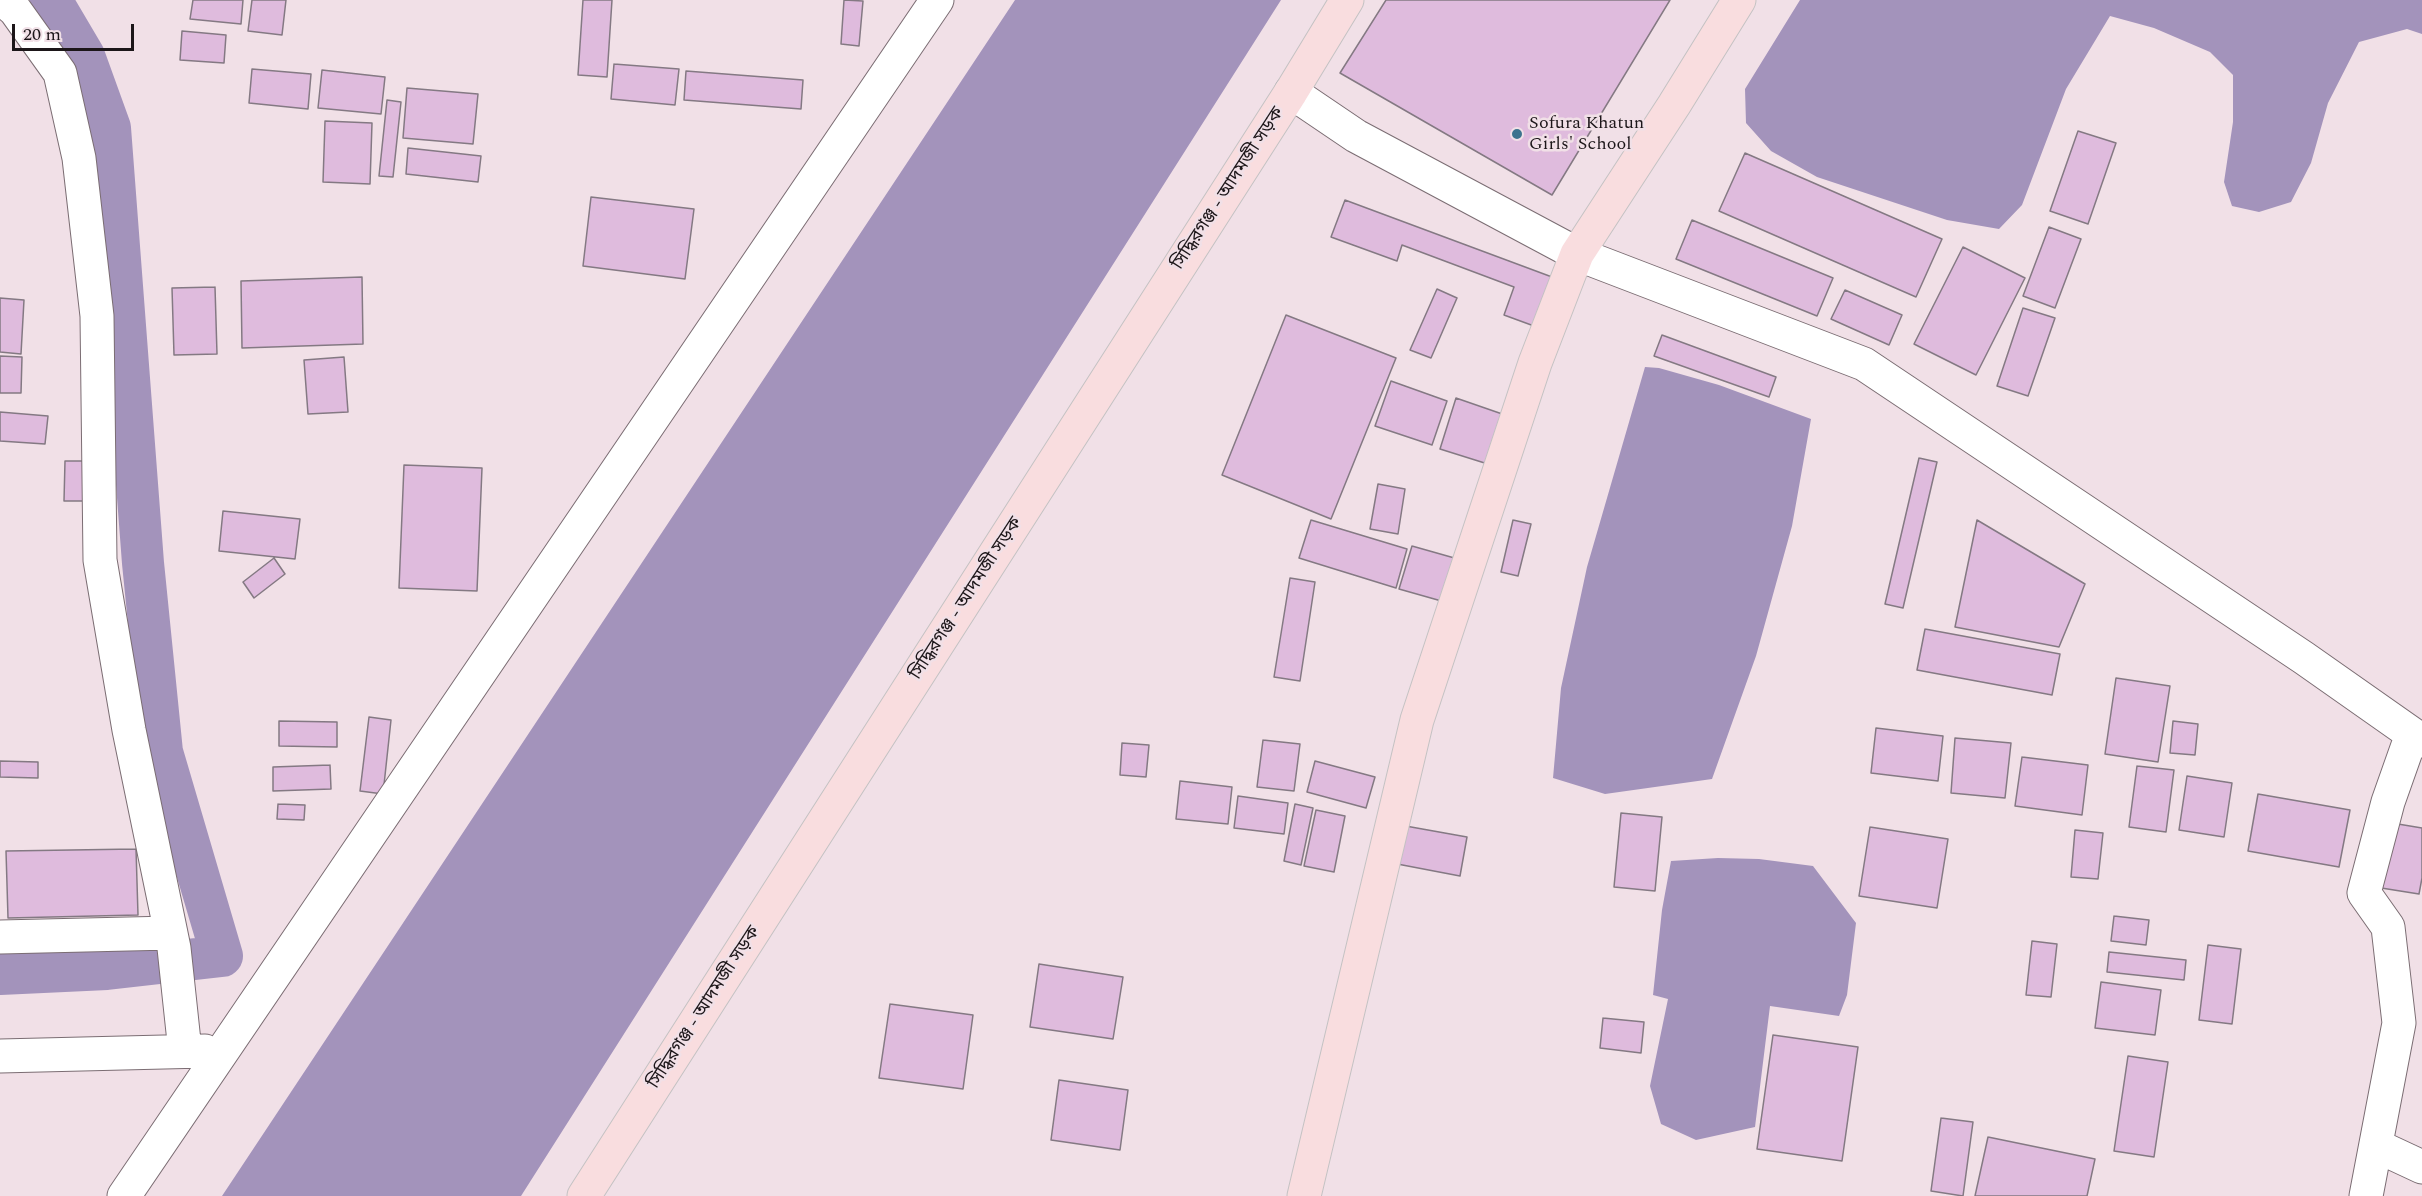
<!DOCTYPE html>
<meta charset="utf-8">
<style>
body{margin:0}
#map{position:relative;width:2422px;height:1196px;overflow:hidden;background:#f1e0e7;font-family:Spectral,serif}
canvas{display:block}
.scale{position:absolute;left:12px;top:24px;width:122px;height:27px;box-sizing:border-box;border:3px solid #1c1619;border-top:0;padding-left:8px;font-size:18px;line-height:21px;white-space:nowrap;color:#1c1619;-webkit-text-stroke:4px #f1e0e7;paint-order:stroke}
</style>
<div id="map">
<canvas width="2422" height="1196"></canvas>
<div class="scale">20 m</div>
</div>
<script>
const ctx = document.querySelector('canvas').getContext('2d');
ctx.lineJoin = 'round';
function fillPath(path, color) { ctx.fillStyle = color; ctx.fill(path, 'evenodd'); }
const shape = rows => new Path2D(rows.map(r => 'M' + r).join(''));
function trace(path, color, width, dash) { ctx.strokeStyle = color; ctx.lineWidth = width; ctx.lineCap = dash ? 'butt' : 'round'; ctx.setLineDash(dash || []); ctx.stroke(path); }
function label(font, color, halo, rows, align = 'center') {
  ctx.font = font + ' Spectral,"Noto Sans Bengali",serif'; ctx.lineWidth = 5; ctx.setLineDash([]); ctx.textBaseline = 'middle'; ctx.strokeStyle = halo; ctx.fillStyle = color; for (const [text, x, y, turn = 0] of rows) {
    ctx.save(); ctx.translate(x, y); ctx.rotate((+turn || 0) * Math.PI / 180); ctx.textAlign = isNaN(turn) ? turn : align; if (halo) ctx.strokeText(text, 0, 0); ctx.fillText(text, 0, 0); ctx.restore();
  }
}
fillPath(shape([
 [1015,0,1281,0,521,1196,222,1196],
 [1800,0,2422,0,2422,34,2407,29,2359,42,2328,103,2311,163,2291,202,2259,212,2232,206,2224,182,2233,122,2233,75,2210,52,2154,28,2110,16,2066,89,2022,205,1999,229,1947,220,1817,177,1771,151,1746,123,1745,89],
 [1645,367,1659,368,1719,385,1811,419,1792,526,1756,656,1712,779,1605,794,1553,778,1561,688,1587,567],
 [1718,858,1759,859,1813,866,1856,923,1847,995,1839,1016,1770,1006,1755,1127,1696,1140,1661,1124,1650,1086,1668,999,1653,995,1662,910,1671,861]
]), '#a393bb');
trace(shape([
 [0,974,107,969,222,956,162,752,143,563,110,128,84,56,51,0]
]), '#a393bb', 42);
const building = shape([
 [193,0,243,0,241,24,190,19,193,0],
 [252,0,286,0,282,35,248,31,252,0],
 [583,0,612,0,607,77,578,75,583,0],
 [844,0,863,1,859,46,841,44,844,0],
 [1386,0,1670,0,1552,195,1340,73,1386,0],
 [182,31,226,35,224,63,180,60,182,31],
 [614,64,679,69,675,105,611,99,614,64],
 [252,69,311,74,308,109,249,103,252,69],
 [322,70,385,77,381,114,318,108,322,70],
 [686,71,803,80,801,109,684,100,686,71],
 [407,88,478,94,473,144,403,138,407,88],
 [387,100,401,102,393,177,379,176,387,100],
 [325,121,372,123,370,184,323,182,325,121],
 [2078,131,2116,143,2088,224,2050,211,2078,131],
 [408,148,481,156,478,182,406,174,408,148],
 [1745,153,1942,239,1916,297,1719,211,1745,153],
 [591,197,694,209,685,279,583,266,591,197],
 [1345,200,1552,277,1534,326,1504,315,1514,287,1402,245,1397,261,1331,237,1345,200],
 [1692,220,1833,278,1817,316,1676,259,1692,220],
 [2049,227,2081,239,2055,308,2023,296,2049,227],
 [1963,247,2025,278,1976,375,1914,344,1963,247],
 [362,277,363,344,242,348,241,281,362,277],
 [215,287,217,354,174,355,172,288,215,287],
 [1437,289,1457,298,1431,358,1410,350,1437,289],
 [1845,290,1902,315,1889,345,1831,319,1845,290],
 [0,298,24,300,21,354,0,352,0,298],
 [2023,308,2055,318,2028,396,1997,386,2023,308],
 [1286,315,1396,358,1331,519,1222,475,1286,315],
 [1662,335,1776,377,1769,397,1654,356,1662,335],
 [0,356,22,357,21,393,0,393,0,356],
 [344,357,348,412,308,414,304,360,344,357],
 [1391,381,1447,401,1432,445,1375,426,1391,381],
 [1456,398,1508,416,1491,465,1440,449,1456,398],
 [0,412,48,416,45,444,0,441,0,412],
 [1919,458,1937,462,1903,608,1885,604,1919,458],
 [65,461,89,461,89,501,64,501,65,461],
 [404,465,482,468,477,591,399,588,404,465],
 [1378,484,1405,489,1398,534,1370,529,1378,484],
 [223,511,300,519,295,559,219,551,223,511],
 [1311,520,1407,549,1396,588,1299,558,1311,520],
 [1513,520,1531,524,1518,576,1501,572,1513,520],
 [1977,520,2085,584,2059,647,1955,627,1977,520],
 [1412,546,1465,561,1452,604,1399,589,1412,546],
 [274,558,285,574,254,598,243,582,274,558],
 [1290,578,1315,582,1300,681,1274,677,1290,578],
 [1925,629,2060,654,2052,695,1917,670,1925,629],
 [2116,678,2170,686,2158,762,2105,754,2116,678],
 [369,717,391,720,383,794,360,791,369,717],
 [279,721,337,722,337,747,279,746,279,721],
 [2173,721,2198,724,2195,755,2170,753,2173,721],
 [1876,728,1943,736,1938,781,1871,773,1876,728],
 [1955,738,2011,743,2005,798,1951,793,1955,738],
 [1263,740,1300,744,1294,791,1257,787,1263,740],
 [1122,743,1149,745,1146,777,1120,775,1122,743],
 [2022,757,2088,765,2082,815,2015,806,2022,757],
 [0,761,38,762,38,778,0,777,0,761],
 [1315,761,1375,777,1366,808,1307,792,1315,761],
 [330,765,331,789,273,791,273,767,330,765],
 [2137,766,2174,770,2166,832,2129,827,2137,766],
 [2187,776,2232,783,2224,837,2179,830,2187,776],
 [1180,781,1232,787,1228,824,1176,819,1180,781],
 [2258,794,2350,810,2339,867,2248,851,2258,794],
 [1238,796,1288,803,1284,834,1234,828,1238,796],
 [278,804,305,805,304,820,277,819,278,804],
 [1295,804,1313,808,1301,865,1284,861,1295,804],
 [1316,810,1345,816,1334,872,1304,866,1316,810],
 [1621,813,1662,817,1655,891,1614,887,1621,813],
 [2386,822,2422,828,2422,878,2419,894,2375,887,2386,822],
 [1400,825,1467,837,1460,876,1392,863,1400,825],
 [1870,827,1948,839,1937,908,1859,896,1870,827],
 [2075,830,2103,833,2098,879,2071,877,2075,830],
 [136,849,138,915,8,918,6,851,136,849],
 [2114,916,2149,920,2146,945,2111,941,2114,916],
 [2032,941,2057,944,2051,997,2026,995,2032,941],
 [2208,945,2241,949,2232,1024,2199,1020,2208,945],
 [2109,952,2186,960,2184,980,2107,972,2109,952],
 [1039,964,1123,977,1113,1039,1030,1027,1039,964],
 [2101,982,2161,990,2155,1035,2095,1028,2101,982],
 [890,1004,973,1015,963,1089,879,1078,890,1004],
 [1603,1018,1644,1022,1641,1053,1600,1048,1603,1018],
 [1773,1035,1858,1047,1842,1161,1757,1149,1773,1035],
 [2128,1056,2168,1062,2154,1157,2114,1151,2128,1056],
 [1059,1080,1128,1090,1120,1150,1051,1140,1059,1080],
 [1941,1118,1973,1122,1963,1196,1931,1191,1941,1118],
 [1988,1137,2095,1159,2087,1196,1975,1196,1988,1137]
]);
fillPath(building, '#dfbbdd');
trace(building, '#847983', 1.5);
const street = shape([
 [3,0,15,10,60,73,79,158,97,316,100,560,129,730,174,948,185,1051],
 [1291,92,1356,136,1577,254,1864,364,2304,658,2422,741],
 [0,937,171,933],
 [0,1056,205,1051],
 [2377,1146,2422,1167],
 [124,1196,937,0],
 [2366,1196,2399,1023,2388,927,2364,893,2388,802,2412,734]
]);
const primary = shape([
 [584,1196,1291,92,1347,0],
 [1304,1196,1417,720,1535,363,1577,254,1674,105,1739,0]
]);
trace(street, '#7b6d73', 35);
trace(primary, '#c4c2c3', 35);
trace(street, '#fff', 33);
trace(primary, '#f9dddf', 33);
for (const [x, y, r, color] of [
 [1517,134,6,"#3c748e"]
]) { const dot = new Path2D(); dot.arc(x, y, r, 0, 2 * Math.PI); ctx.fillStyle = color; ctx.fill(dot); trace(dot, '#f1e0e7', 2); }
label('18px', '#1c1619', '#f1e0e7', [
 ["Sofura Khatun",1529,124],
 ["Girls' School",1529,145]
], 'left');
label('18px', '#1c1619', '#f1e0e7', [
 ["সিদ্ধিরগঞ্জ - আদমজী সড়ক",1229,189,-57],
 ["সিদ্ধিরগঞ্জ - আদমজী সড়ক",967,599,-57],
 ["সিদ্ধিরগঞ্জ - আদমজী সড়ক",705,1008,-57]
]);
</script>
